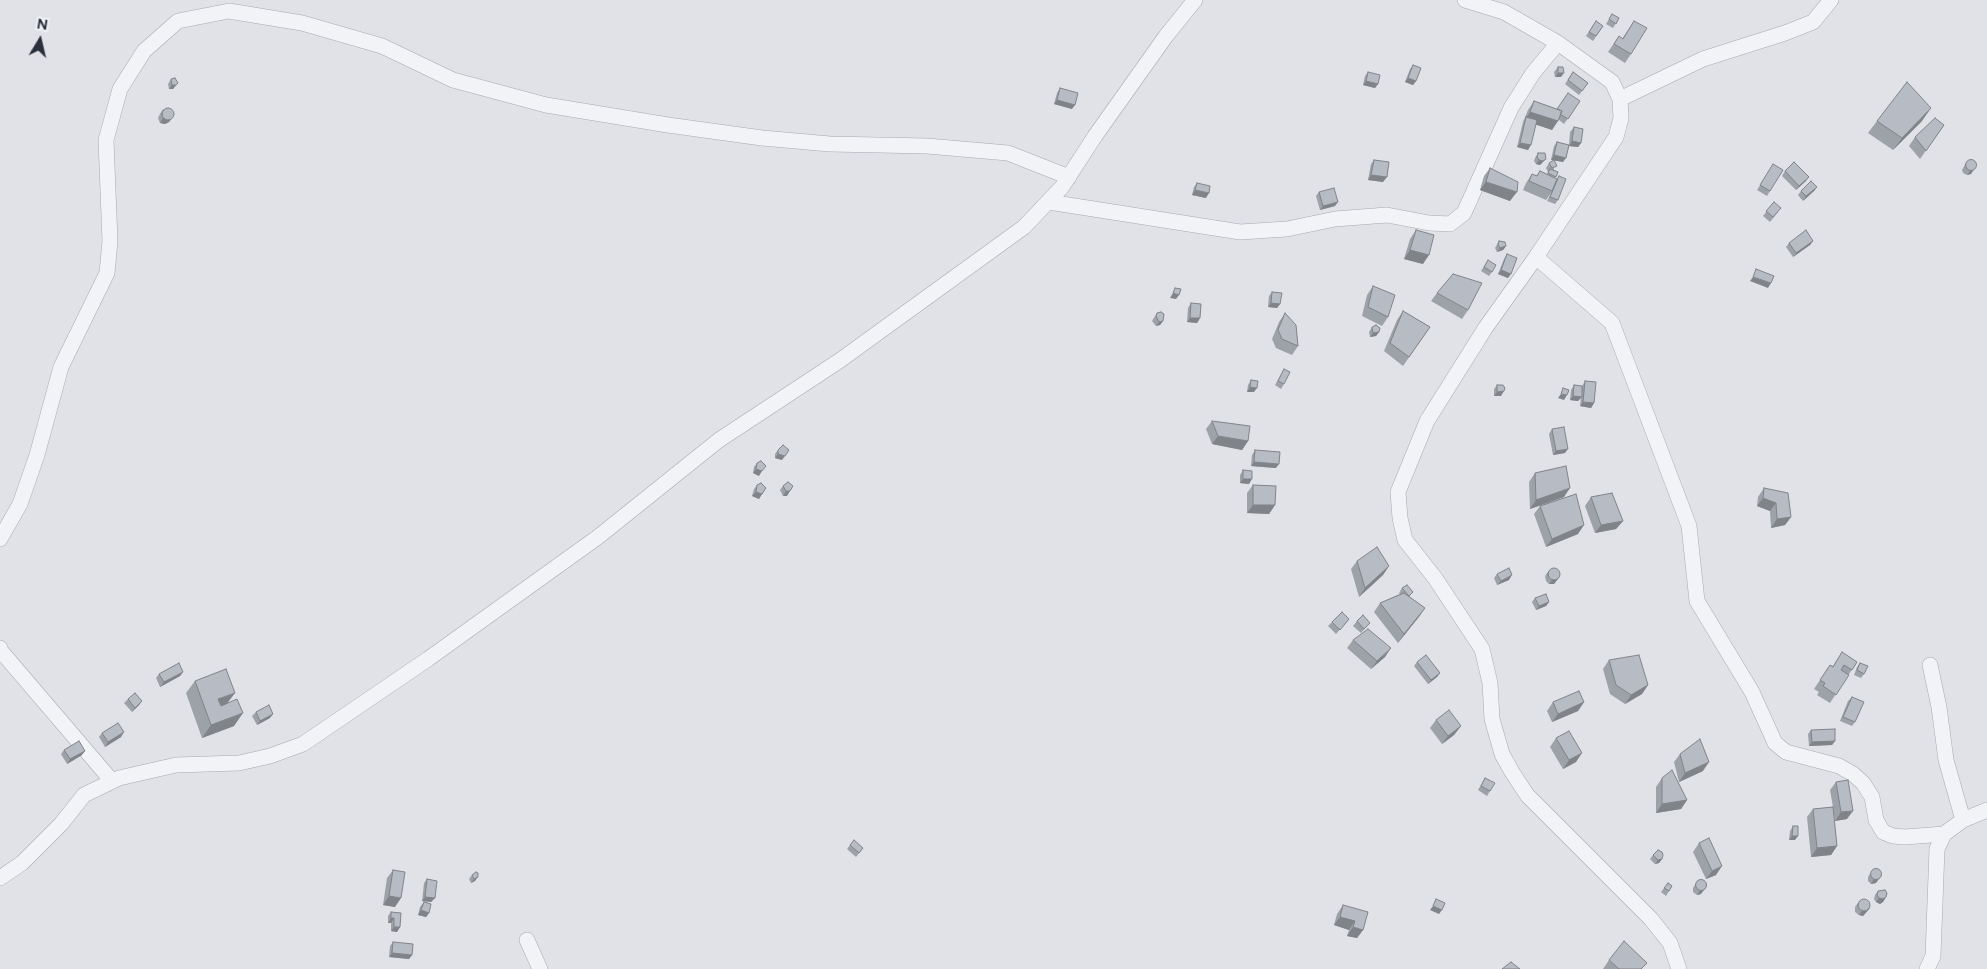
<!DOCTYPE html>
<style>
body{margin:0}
#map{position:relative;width:1987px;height:969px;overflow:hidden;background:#e0e2e7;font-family:Figtree,sans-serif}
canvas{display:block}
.north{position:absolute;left:15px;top:15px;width:50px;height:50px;-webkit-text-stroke:4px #eff1f5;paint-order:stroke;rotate:9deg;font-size:14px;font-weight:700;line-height:20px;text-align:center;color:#2a303d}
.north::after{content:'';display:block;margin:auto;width:18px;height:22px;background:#2a303d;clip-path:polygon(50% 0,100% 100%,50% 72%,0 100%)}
</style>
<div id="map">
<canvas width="1987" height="969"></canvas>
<div class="north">N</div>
</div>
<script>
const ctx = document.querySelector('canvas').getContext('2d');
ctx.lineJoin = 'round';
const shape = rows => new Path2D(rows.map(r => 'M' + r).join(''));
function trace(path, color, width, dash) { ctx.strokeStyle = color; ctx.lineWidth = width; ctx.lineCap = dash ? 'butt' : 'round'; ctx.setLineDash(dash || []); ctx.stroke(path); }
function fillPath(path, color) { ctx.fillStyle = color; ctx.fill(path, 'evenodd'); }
const minor = shape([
 [1465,0,1504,12,1558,43,1612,82,1620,99,1621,118,1616,137,1536,257,1486,327,1427,421,1398,492,1400,518,1405,540,1435,578,1482,649,1490,683,1492,719,1502,754,1512,772,1527,795,1651,919,1670,943,1679,969],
 [1620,99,1703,59,1785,33,1813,22,1831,0],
 [1049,202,1240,232,1287,229,1335,219,1387,215,1429,223,1450,224,1464,213,1511,108,1533,73,1558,43],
 [1536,257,1612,323,1689,526,1697,601,1752,692,1775,743,1786,752,1839,766,1853,774,1863,783,1872,797,1876,820,1883,832,1893,836,1905,837,1944,834],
 [0,539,20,504,37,455,61,367,107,273,110,241,106,140,120,89,144,51,178,21,229,11,302,23,382,46,453,80,546,105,668,125,762,138,830,144,927,146,1008,153,1069,177],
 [0,648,1,651,112,781],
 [1930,665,1939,707,1946,760,1963,820],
 [0,878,22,863,61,824,84,795,119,778,176,765,239,763,270,756,303,744,428,659,598,537,719,440,839,361,1024,227,1062,187,1095,136,1166,36,1195,0],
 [527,940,540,969],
 [1927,969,1933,956,1937,849,1944,834,1963,820,1987,810]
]);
trace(minor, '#a6a9b1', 16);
trace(minor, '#f2f3f6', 15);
fillPath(shape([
 [1612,14,1619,18,1613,28,1606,24],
 [1596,21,1603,26,1593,41,1586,36],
 [1634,21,1631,54,1625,63,1608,52,1619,36,1622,39],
 [1413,65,1416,81,1413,85,1405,82,1410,69],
 [1558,67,1561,77,1555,77,1554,72],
 [1368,72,1378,84,1375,88,1363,85,1365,76],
 [1573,72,1588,83,1579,95,1565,84],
 [171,79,178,83,173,89,169,89,168,84],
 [1060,88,1072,109,1054,104,1057,93],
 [1534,101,1557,109,1580,101,1564,124,1558,119,1552,130,1536,124,1528,150,1517,147,1523,122,1528,110],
 [163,109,172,118,169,122,165,124,160,123,158,118,160,114],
 [1877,121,1922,121,1893,150,1868,133],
 [1944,125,1920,159,1909,146,1915,137],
 [1574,127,1581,143,1578,147,1569,146,1563,162,1554,160,1554,170,1558,172,1555,178,1557,179,1559,176,1558,200,1555,204,1547,201,1551,193,1546,200,1523,190,1526,183,1532,174,1536,176,1540,171,1547,174,1548,172,1546,168,1549,163,1554,160,1551,160,1554,146,1557,142,1569,145,1570,132],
 [1538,153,1542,163,1540,165,1536,164,1534,161,1535,158],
 [1374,160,1383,182,1368,180,1371,164],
 [1967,161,1974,169,1971,174,1967,175,1963,173,1962,170],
 [1773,164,1770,191,1767,196,1757,190],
 [1490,168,1510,201,1480,190,1484,176],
 [1785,171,1806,181,1796,190,1782,176],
 [1197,183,1206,198,1192,195,1194,187],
 [1817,187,1814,191,1803,201,1798,195,1801,191],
 [1319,192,1335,206,1320,210,1316,196],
 [1774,202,1778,212,1770,222,1763,216],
 [1416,230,1423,264,1404,259,1410,239],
 [1499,241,1506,246,1503,250,1497,252,1495,248],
 [1813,241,1810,245,1793,257,1786,247,1789,243],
 [1507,254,1508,278,1498,274,1504,259],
 [1488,260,1492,272,1489,276,1481,271],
 [1373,286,1388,317,1382,326,1362,316,1367,295],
 [1272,292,1280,304,1277,308,1268,307,1269,296],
 [1437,293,1468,310,1462,319,1431,301],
 [1191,303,1200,318,1197,323,1187,322,1188,308],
 [1403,311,1430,327,1403,366,1384,351,1397,320],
 [1157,313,1163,321,1160,325,1156,326,1152,321],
 [1285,313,1298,346,1292,355,1276,348,1272,339,1279,322],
 [1372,327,1379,332,1376,336,1370,337,1369,332],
 [1284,369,1284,384,1281,389,1275,385],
 [1251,380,1254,392,1247,392,1248,385],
 [1585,381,1594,403,1591,408,1580,406,1581,397,1578,401,1570,400,1571,390,1574,385,1582,386],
 [1497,385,1501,396,1494,396,1494,389],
 [1212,421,1248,441,1242,450,1212,444,1206,429],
 [1552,429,1565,453,1553,455,1549,434],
 [778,450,782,460,775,458,775,454],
 [1255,450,1276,468,1251,466,1252,455],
 [757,463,759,476,753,473,754,467],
 [1243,470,1249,484,1240,483,1240,475],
 [1535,473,1564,497,1530,509,1529,482],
 [788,482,787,496,783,496,780,490,783,486],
 [757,485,762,494,759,499,752,496,754,489],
 [1253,485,1275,505,1269,514,1247,513,1247,493],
 [1764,488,1791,517,1785,525,1771,528,1770,511,1757,506,1758,497],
 [1591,497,1623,521,1616,529,1595,533,1585,506],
 [1540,506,1578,534,1546,547,1534,514],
 [1357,561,1389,566,1383,575,1359,597,1351,569],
 [1548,572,1560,576,1554,584,1549,584,1546,581,1545,576],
 [1497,574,1509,580,1497,585,1494,578],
 [1402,588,1410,597,1425,608,1398,643,1374,612,1380,603,1400,594,1399,593],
 [1535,598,1549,602,1546,606,1536,610,1532,602],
 [1349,619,1336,634,1328,626,1332,622],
 [1357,621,1370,623,1361,633,1353,626],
 [1353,640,1385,657,1371,669,1347,648],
 [1842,652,1857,662,1830,703,1817,695,1819,692,1814,689,1830,665,1833,666],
 [1609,660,1648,685,1642,694,1625,704,1610,694,1603,669],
 [1417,662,1440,673,1437,677,1428,684,1414,666],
 [1860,663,1864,674,1861,678,1854,675,1857,667],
 [183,672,180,676,160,687,156,678,159,674],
 [195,681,228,703,234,726,202,738,186,693],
 [1852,697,1855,722,1852,726,1840,721,1848,701],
 [128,699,142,701,139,705,132,712,124,703],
 [1553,702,1584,702,1578,711,1552,722,1547,711],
 [256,712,270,718,257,725,252,716],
 [1436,720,1461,726,1454,735,1442,744,1430,728],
 [1811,730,1835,741,1832,745,1809,746,1808,734],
 [102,733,121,737,105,747,99,737],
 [1556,738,1576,762,1563,769,1550,747],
 [64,750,82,755,67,764,61,754],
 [1680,754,1703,771,1679,782,1674,762],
 [1485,778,1490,791,1487,796,1478,790],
 [1662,778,1687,800,1681,809,1656,813,1656,787],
 [1836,782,1847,819,1835,821,1833,809,1837,846,1831,855,1811,857,1807,817,1813,809,1833,807,1830,790],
 [1793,826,1795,840,1789,840,1790,831],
 [1699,843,1716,875,1706,879,1693,852],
 [850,845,863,848,856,857,847,849],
 [1653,855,1662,859,1659,863,1655,864,1650,859],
 [1873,869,1876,883,1871,884,1868,881,1868,877],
 [393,870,395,907,383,905,387,878],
 [472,875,475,881,471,883,469,879],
 [427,879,435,898,431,902,422,901,424,883],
 [1698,880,1701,894,1697,895,1693,892,1693,888],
 [1668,883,1672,886,1666,896,1661,892],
 [1878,891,1886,897,1883,902,1880,904,1876,902,1874,899,1875,895],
 [424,902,429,913,426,917,418,915,420,907],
 [1858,903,1870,908,1863,916,1859,915,1855,912,1855,907],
 [1343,905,1363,930,1357,938,1347,936,1349,930,1334,925,1337,914],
 [391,912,400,927,397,932,391,931,391,923,388,923,388,916],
 [393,942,412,955,409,959,389,957,390,946],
 [1609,960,1643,969,1603,969]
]), '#9da1a8');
fillPath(shape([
 [1558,73,1564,73,1561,77,1555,77],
 [1408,78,1416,81,1413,85,1405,82],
 [1366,81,1378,84,1375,88,1363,85],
 [172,85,176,85,173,89,169,89],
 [1057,100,1075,105,1072,109,1054,104],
 [1931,108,1922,121,1893,150,1902,138],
 [1530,112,1558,121,1552,130,1525,121,1526,118],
 [163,118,172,118,169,122,165,124,160,123],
 [1572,141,1581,143,1578,147,1569,146],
 [1520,143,1531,145,1528,150,1517,147],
 [1554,155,1566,158,1563,162,1551,160],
 [1546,159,1540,165,1536,164,1539,160],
 [1974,169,1971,174,1967,175,1970,171],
 [1371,175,1387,177,1383,182,1368,180],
 [1809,177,1806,181,1796,190,1799,186],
 [1486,182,1517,192,1510,201,1480,190],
 [1817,187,1814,191,1803,201,1806,196],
 [1195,190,1209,193,1206,198,1192,195],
 [1338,202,1335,206,1320,210,1323,206],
 [1813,241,1810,245,1793,257,1796,253],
 [1506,246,1503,250,1497,252,1500,248],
 [1410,250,1429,255,1423,264,1404,259],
 [1501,270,1511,274,1508,278,1498,274],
 [1753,277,1771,283,1768,288,1750,281],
 [1173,293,1179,295,1176,299,1170,298],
 [1271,303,1280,304,1277,308,1268,307],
 [1190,318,1200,318,1197,323,1187,322],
 [1163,321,1160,325,1156,326,1159,322],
 [1379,332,1376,336,1370,337,1373,333],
 [1250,387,1257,388,1254,392,1247,392],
 [1504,391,1501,396,1494,396,1497,392],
 [1561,394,1567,395,1564,400,1558,398],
 [1573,396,1582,397,1578,401,1570,400],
 [1583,402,1594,403,1591,408,1580,406],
 [1218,436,1248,441,1242,450,1212,444],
 [1568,449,1565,453,1553,455,1556,451],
 [778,454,785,456,782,460,775,458],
 [1254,462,1279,464,1276,468,1251,466],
 [756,469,762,471,759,476,753,473],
 [1243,479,1252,479,1249,484,1240,483],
 [1570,488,1564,497,1530,509,1536,500],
 [786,491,790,491,787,496,783,496],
 [756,492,762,494,759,499,752,496],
 [1763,498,1776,503,1770,511,1757,506],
 [1253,505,1275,505,1269,514,1247,513],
 [1791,517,1785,525,1771,528,1777,519],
 [1623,521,1616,529,1595,533,1601,525],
 [1584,525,1578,534,1546,547,1552,539],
 [1389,566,1383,575,1359,597,1365,588],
 [1512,575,1509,580,1497,585,1501,581],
 [1560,576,1554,584,1549,584,1552,580],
 [1549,602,1546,606,1536,610,1539,606],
 [1425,608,1419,617,1398,643,1404,634],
 [1391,648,1385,657,1371,669,1377,661],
 [183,672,180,676,160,687,164,682],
 [1440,673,1437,677,1428,684,1431,680],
 [1648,685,1642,694,1625,704,1631,695],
 [235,693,226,705,209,712,218,699],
 [142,701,139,705,132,712,135,708],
 [1584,702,1578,711,1552,722,1558,714],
 [243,713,234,726,202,738,211,725],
 [273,714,270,718,257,725,260,721],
 [1461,726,1454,735,1442,744,1448,736],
 [124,732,121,737,105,747,108,742],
 [1835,741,1832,745,1809,746,1812,742],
 [85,751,82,755,67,764,70,759],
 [1582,753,1576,762,1563,769,1569,760],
 [1709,762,1703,771,1679,782,1685,773],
 [1687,800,1681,809,1656,813,1662,804],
 [1853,811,1847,819,1835,821,1841,812],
 [1792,836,1798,836,1795,840,1789,840],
 [1837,846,1831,855,1811,857,1817,848],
 [1662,859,1659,863,1655,864,1658,860],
 [1722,866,1716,875,1706,879,1712,871],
 [1882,875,1876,883,1871,884,1874,879],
 [478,877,475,881,471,883,474,879],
 [1707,886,1701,894,1697,895,1700,890],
 [389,896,401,898,395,907,383,905],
 [425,897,435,898,431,902,422,901],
 [1886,897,1883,902,1880,904,1876,902,1879,898],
 [1433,906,1442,910,1439,914,1430,910],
 [1870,908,1863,916,1859,915,1862,911],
 [421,910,429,913,426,917,418,915],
 [1340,917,1355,921,1349,930,1334,925],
 [391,918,394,918,391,923,388,923],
 [394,927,400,927,397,932,391,931],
 [1353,927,1363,930,1357,938,1347,936],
 [392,953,412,955,409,959,389,957]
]), '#808388');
const building = shape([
 [1612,14,1619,18,1616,24,1609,19,1612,14],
 [1596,21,1603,26,1596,36,1589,32,1596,21],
 [1634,21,1647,28,1631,54,1614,44,1619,36,1623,39,1634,21],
 [1413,65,1421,68,1416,81,1408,78,1413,65],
 [1558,67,1563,67,1564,73,1558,73,1558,67],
 [1368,72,1380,75,1378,84,1366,81,1368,72],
 [1573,72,1588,83,1582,91,1568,80,1573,72],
 [175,78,178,83,176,85,172,85,171,79,175,78],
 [1907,82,1931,108,1902,138,1877,121,1907,82],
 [1060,88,1078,93,1075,105,1057,100,1060,88],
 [1568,93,1580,101,1568,119,1560,114,1562,111,1557,109,1568,93],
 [1534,101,1562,111,1558,121,1530,112,1534,101],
 '162 114a6 6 0 1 1 12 0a6 6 0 1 1-12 0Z',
 [1526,117,1537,120,1531,145,1520,143,1526,117],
 [1935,118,1944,125,1926,151,1915,137,1935,118],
 [1574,127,1583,129,1581,143,1572,141,1574,127],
 [1557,142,1569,145,1566,158,1554,155,1557,142],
 [1538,153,1545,153,1546,159,1543,161,1539,160,1537,157,1538,153],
 '1965.5 165a5.5 5.5 0 1 1 11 0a5.5 5.5 0 1 1-11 0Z',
 [1374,160,1389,162,1387,177,1371,175,1374,160],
 [1554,160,1557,166,1552,168,1549,163,1554,160],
 [1794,162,1809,177,1799,186,1785,171,1794,162],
 [1773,164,1783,170,1770,191,1760,185,1773,164],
 [1490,168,1518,182,1517,192,1486,182,1490,168],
 [1550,169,1558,172,1556,177,1548,173,1550,169],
 [1540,171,1557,179,1552,191,1529,181,1532,174,1537,176,1540,171],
 [1559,176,1566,179,1558,200,1550,197,1559,176],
 [1811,181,1817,187,1806,196,1801,191,1811,181],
 [1197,183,1210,186,1209,193,1195,190,1197,183],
 [1334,188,1338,202,1323,206,1319,192,1334,188],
 [1774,202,1781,208,1773,217,1766,211,1774,202],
 [1416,230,1434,235,1429,255,1410,250,1416,230],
 [1806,230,1813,241,1796,253,1789,243,1806,230],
 [1499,241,1505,242,1506,246,1500,248,1498,244,1499,241],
 [1507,254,1517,258,1511,274,1501,270,1507,254],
 [1488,260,1496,265,1492,272,1484,267,1488,260],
 [1756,269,1774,276,1771,283,1753,277,1756,269],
 [1453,274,1482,283,1468,310,1437,293,1453,274],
 [1373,286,1395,295,1388,317,1368,307,1373,286],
 [1175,288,1181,289,1179,295,1173,293,1175,288],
 [1272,292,1282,293,1280,304,1271,303,1272,292],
 [1191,303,1201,304,1200,318,1190,318,1191,303],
 [1403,311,1430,327,1409,357,1390,343,1403,311],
 [1161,312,1164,314,1163,321,1159,322,1156,316,1157,313,1161,312],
 [1285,313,1296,325,1298,346,1282,339,1278,330,1285,313],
 [1376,325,1380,328,1379,332,1373,333,1372,327,1376,325],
 [1284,369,1290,372,1284,384,1278,381,1284,369],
 [1251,380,1258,381,1257,388,1250,387,1251,380],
 [1585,381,1596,382,1594,403,1583,402,1585,381],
 [1497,385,1503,385,1505,388,1504,391,1497,392,1497,385],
 [1574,385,1582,386,1582,397,1573,396,1574,385],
 [1563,388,1569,390,1567,395,1561,394,1563,388],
 [1212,421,1250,426,1248,441,1218,436,1212,421],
 [1564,427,1568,449,1556,451,1552,429,1564,427],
 [783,445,789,450,785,456,778,454,778,450,783,445],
 [1255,450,1280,452,1279,464,1254,462,1255,450],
 [761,461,766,466,762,471,756,469,757,463,761,461],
 [1566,466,1570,488,1536,500,1535,473,1566,466],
 [1243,470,1252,471,1252,479,1243,479,1243,470],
 [788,482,793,486,790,491,786,491,783,486,788,482],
 [761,483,766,488,762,494,756,492,757,485,761,483],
 [1253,485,1276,486,1275,505,1253,505,1253,485],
 [1764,488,1788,493,1791,517,1777,519,1776,503,1763,498,1764,488],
 [1612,493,1623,521,1601,525,1591,497,1612,493],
 [1576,494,1584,525,1552,539,1540,506,1576,494],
 [1377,547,1389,566,1365,588,1357,561,1377,547],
 [1509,568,1512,575,1501,581,1497,574,1509,568],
 '1548 574a6 6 0 1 1 12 0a6 6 0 1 1-12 0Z',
 [1407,585,1413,592,1409,596,1402,588,1407,585],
 [1404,593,1425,608,1404,634,1380,603,1404,593],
 [1546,594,1549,602,1539,606,1535,598,1546,594],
 [1342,612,1349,619,1340,630,1332,622,1342,612],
 [1363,615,1370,623,1364,629,1357,621,1363,615],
 [1368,629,1391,648,1377,661,1353,640,1368,629],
 [1842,652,1857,662,1852,670,1844,665,1841,670,1849,675,1836,695,1823,686,1825,683,1820,680,1830,665,1833,667,1842,652],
 [1426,655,1440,673,1431,680,1417,662,1426,655],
 [1639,655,1648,685,1631,695,1616,685,1609,660,1639,655],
 [179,663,183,672,164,682,159,674,179,663],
 [1860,663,1868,666,1864,674,1857,670,1860,663],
 [226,669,235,693,218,699,221,706,237,699,243,713,211,725,195,681,226,669],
 [1579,691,1584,702,1558,714,1553,702,1579,691],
 [135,693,142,701,135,708,128,699,135,693],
 [1852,697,1864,702,1855,722,1843,717,1852,697],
 [269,705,273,714,260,721,256,712,269,705],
 [1449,710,1461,726,1448,736,1436,720,1449,710],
 [118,723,124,732,108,742,102,733,118,723],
 [1835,729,1835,741,1812,742,1811,730,1835,729],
 [1569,731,1582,753,1569,760,1556,738,1569,731],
 [1700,739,1709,762,1685,773,1680,754,1700,739],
 [79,741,85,751,70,759,64,750,79,741],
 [1672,770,1687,800,1662,804,1662,778,1672,770],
 [1485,778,1495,783,1490,791,1481,786,1485,778],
 [1848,780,1853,811,1841,812,1836,782,1848,780],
 [1833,807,1837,846,1817,848,1813,809,1833,807],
 [1793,826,1798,826,1798,836,1792,836,1793,826],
 [1709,838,1722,866,1712,871,1699,843,1709,838],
 [854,840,863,848,859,853,850,845,854,840],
 [1658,850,1662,852,1663,855,1662,859,1658,860,1653,855,1658,850],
 '1870.5 874a5.5 5.5 0 1 1 11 0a5.5 5.5 0 1 1-11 0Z',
 [393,870,405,872,401,898,389,896,393,870],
 [476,872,478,873,478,877,474,879,472,875,476,872],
 [427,879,437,881,435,898,425,897,427,879],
 '1695.5 885a5.5 5.5 0 1 1 11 0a5.5 5.5 0 1 1-11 0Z',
 [1668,883,1672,886,1669,891,1664,888,1668,883],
 [1885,890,1887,893,1886,897,1883,899,1879,898,1877,895,1878,891,1885,890],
 [1436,899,1445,903,1442,910,1433,906,1436,899],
 '1858 905a6 6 0 1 1 12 0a6 6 0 1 1-12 0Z',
 [424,902,431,904,429,913,421,910,424,902],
 [1343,905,1368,912,1363,930,1353,927,1355,921,1340,917,1343,905],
 [391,912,401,913,400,927,394,927,394,918,391,918,391,912],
 [1624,941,1647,963,1641,969,1619,969,1609,960,1624,941],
 [393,942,413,944,412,955,392,953,393,942],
 [1511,962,1520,969,1502,969,1511,962]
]);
fillPath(building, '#b7bbc3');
trace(building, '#808388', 1);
</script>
